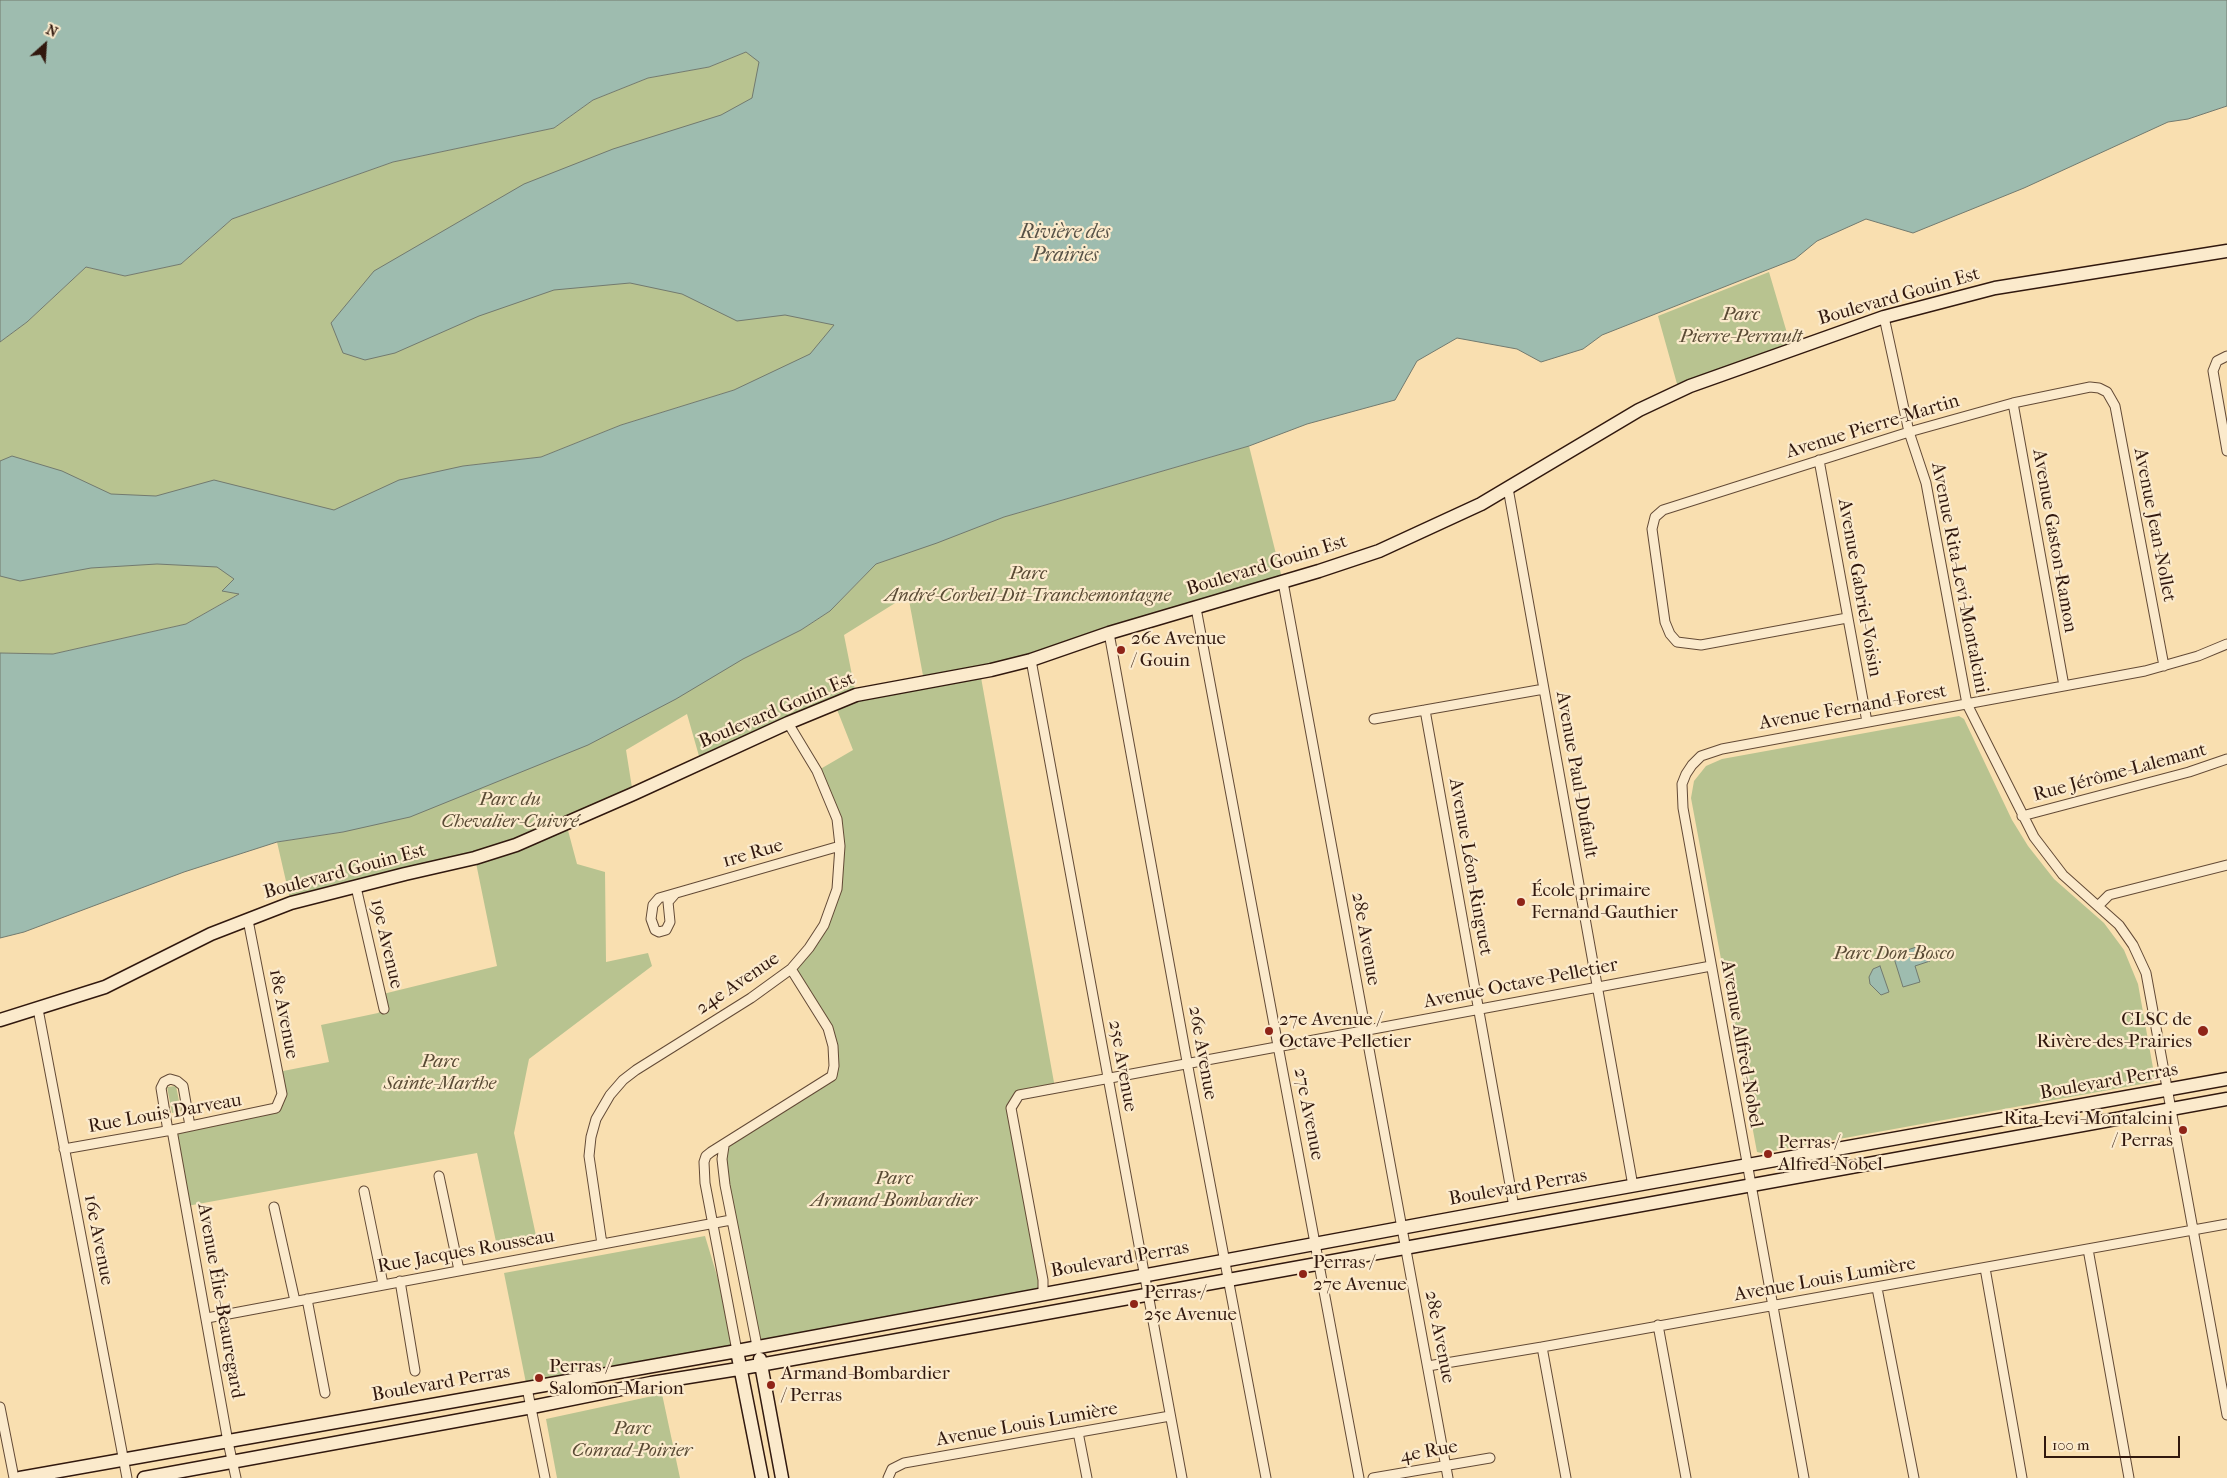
<!DOCTYPE html>
<meta charset="utf-8">
<style>
body{margin:0}
#map{position:relative;width:2227px;height:1478px;overflow:hidden;background:#f9dfb0;font-family:"IM FELL French Canon",serif}
canvas{display:block}
.north{position:absolute;left:20px;top:20px;width:50px;height:50px;-webkit-text-stroke:4px #fbeacc;paint-order:stroke;rotate:26deg;font-size:14px;font-weight:700;line-height:20px;text-align:center;color:#31180e}
.north::after{content:'';display:block;margin:auto;width:18px;height:22px;background:#31180e;clip-path:polygon(50% 0,100% 100%,50% 72%,0 100%)}
.scale{position:absolute;left:2044px;top:1436px;width:136px;height:22px;box-sizing:border-box;border:2px solid #31180e;border-top:0;padding-left:6px;font-size:15px;line-height:18px;white-space:nowrap;color:#31180e;-webkit-text-stroke:4px #fbeacc;paint-order:stroke}
</style>
<div id="map">
<canvas width="2227" height="1478"></canvas>
<div class="north">N</div>
<div class="scale">100 m</div>
</div>
<script>
const ctx = document.querySelector('canvas').getContext('2d');
ctx.lineJoin = 'round';
function fillPath(path, color) { ctx.fillStyle = color; ctx.fill(path, 'evenodd'); }
const shape = rows => new Path2D(rows.map(r => 'M' + r).join(''));
function trace(path, color, width, dash) { ctx.strokeStyle = color; ctx.lineWidth = width; ctx.lineCap = dash ? 'butt' : 'round'; ctx.setLineDash(dash || []); ctx.stroke(path); }
function label(font, color, halo, rows, align = 'center') {
  ctx.font = font + ' "IM FELL French Canon",serif'; ctx.lineWidth = 4.5; ctx.setLineDash([]); ctx.textBaseline = 'middle'; ctx.strokeStyle = halo; ctx.fillStyle = color; for (const [text, x, y, turn = 0] of rows) {
    ctx.save(); ctx.translate(x, y); ctx.rotate((+turn || 0) * Math.PI / 180); ctx.textAlign = isNaN(turn) ? turn : align; if (halo) ctx.strokeText(text, 0, 0); ctx.fillText(text, 0, 0); ctx.restore();
  }
}
fillPath(shape([
 [746,52,1079,259,734,390,621,425,541,457,463,466,186,624,53,654,0,653,0,342,27,322,86,267,125,276,181,264,232,219,393,162,554,128,593,100,648,78,709,67],
 [1769,272,1792,350,1679,391,1658,316],
 [1249,446,1283,582,980,672,1055,1088,1024,1092,1013,1103,1043,1293,757,1346,731,1220,724,1146,832,1076,831,1037,791,969,809,948,837,889,837,819,817,771,853,750,836,707,701,763,687,714,626,750,633,794,566,823,577,864,605,872,606,962,648,953,652,966,529,1059,514,1133,538,1245,498,1251,477,1153,187,1206,172,1130,280,1104,278,1072,329,1062,321,1025,378,1013,384,1009,383,994,497,966,475,858,291,903,277,842,343,832,743,659,801,630,830,611,876,564,1004,517],
 [908,595,924,681,856,695,844,635],
 [1959,716,1964,719,2012,820,2028,846,2054,879,2104,923,2124,950,2138,984,2155,1079,2153,1082,1762,1153,1757,1152,1691,798,1694,781,1706,766,1722,759],
 [176,1086,181,1111,172,1113,167,1087],
 [705,1236,734,1332,737,1351,527,1388,504,1273],
 [662,1394,680,1478,557,1478,546,1419]
]), '#b8c390');
const water = shape([
 [0,0,2227,0,2227,106,2188,119,2168,122,2024,188,1913,233,1866,219,1817,241,1795,259,1602,335,1583,349,1541,362,1517,349,1457,338,1417,361,1395,400,1307,424,1249,446,1004,517,937,543,876,564,830,611,801,630,743,659,676,699,588,745,410,817,343,832,277,842,184,872,24,932,0,938,0,653,53,654,186,624,239,594,222,591,234,579,217,567,157,564,91,568,20,581,0,576,0,461,12,456,62,471,111,494,156,496,214,480,334,510,399,480,463,466,541,457,621,425,734,390,810,354,834,325,785,315,737,321,682,294,630,283,554,290,479,316,395,353,365,360,343,353,331,323,374,271,524,184,613,149,721,115,752,98,759,62,746,52,709,67,648,78,593,100,554,128,393,162,232,219,181,264,125,276,86,267,27,322,0,342,0,0],
 [1925,944,1930,961,1915,966,1920,982,1903,987,1893,955,1925,944],
 [1880,966,1889,992,1881,995,1870,984,1869,977,1873,969,1880,966]
]);
fillPath(water, '#9ebcaf');
trace(water, '#727a6f', 1);
const street = shape([
 [1884,317,1909,432,1926,483,1967,704,2034,837,2063,875,2119,925,2133,945,2146,973,2227,1415],
 [2227,356,2217,361,2213,371,2227,451],
 [2013,403,2064,686],
 [1819,460,1867,722],
 [1508,488,1633,1186],
 [1283,582,1448,1478],
 [1196,608,1359,1478],
 [1847,618,1701,645,1677,642,1670,634,1665,622,1652,529,1655,517,1663,510,1909,432,2013,403,2090,387,2099,388,2107,392,2115,406,2164,666],
 [1109,633,1190,1078,1266,1478],
 [1031,660,1182,1478],
 [1425,710,1514,1207],
 [1374,719,1544,689],
 [2022,816,2189,772,2227,759],
 [356,887,384,1009],
 [675,894,668,902,670,922,666,930,659,932,655,930,651,919,653,905,659,898,840,846],
 [2099,905,2109,895,2227,865],
 [38,1009,127,1478],
 [172,1130,228,1442,236,1478],
 [168,1131,161,1088,164,1082,170,1079,177,1081,183,1086,190,1126],
 [724,1146,722,1159,725,1185,757,1346],
 [64,1149,172,1130,276,1108,282,1094,248,920],
 [439,1176,459,1270],
 [364,1191,383,1284],
 [274,1207,295,1301],
 [602,1244,589,1156,591,1137,596,1119,610,1095,623,1080,636,1070,751,998,791,969,809,948,824,925,837,889,840,846,837,819,817,771,788,723],
 [2088,1249,2129,1478],
 [1985,1268,2022,1478],
 [400,1281,415,1371],
 [1877,1288,1914,1478],
 [1043,1293,1043,1280,1011,1108,1019,1095,1711,966],
 [307,1299,325,1393],
 [207,1318,731,1220],
 [1658,1325,1686,1478],
 [1542,1347,1566,1478],
 [737,1351,705,1183,704,1162,706,1156,711,1152,832,1076,834,1066,833,1046,828,1028,791,969],
 [1428,1366,1542,1347,2227,1224],
 [527,1388,545,1478],
 [0,1407,14,1478],
 [1078,1432,1087,1478],
 [888,1478,892,1469,904,1463,1170,1416],
 [1373,1478,1490,1458],
 [1804,1478,1683,808,1682,784,1686,774,1692,765,1701,756,1722,749,2145,671,2198,656,2227,644]
]);
const secondary = shape([
 [0,1020,105,987,211,934,291,903,405,874,475,858,516,845,633,794,788,723,856,695,991,670,1031,660,1109,633,1319,571,1379,551,1481,504,1639,410,1690,386,1884,317,1995,288,2227,251],
 [737,1351,762,1478],
 [760,1359,782,1478],
 [20,1478,737,1351,1514,1207,2227,1079],
 [144,1478,532,1407,651,1383,732,1370,2227,1099]
]);
trace(street, '#634a36', 11);
trace(secondary, '#31180e', 15);
trace(street, '#fbeacc', 9);
trace(secondary, '#fbeacc', 12);
for (const [x, y, r, color] of [
 [1121,650,5,"#8f2418"],
 [1521,902,5,"#8f2418"],
 [1269,1031,5,"#8f2418"],
 [2203,1031,6,"#8f2418"],
 [2183,1130,5,"#8f2418"],
 [1768,1154,5,"#8f2418"],
 [1303,1274,5,"#8f2418"],
 [1134,1304,5,"#8f2418"],
 [539,1378,5,"#8f2418"],
 [771,1385,5,"#8f2418"]
]) { const dot = new Path2D(); dot.arc(x, y, r, 0, 2 * Math.PI); ctx.fillStyle = color; ctx.fill(dot); trace(dot, '#fbeacc', 2); }
label('19px', '#31180e', '#fbeacc', [
 ["Boulevard Gouin Est",1899,297,-16],
 ["Avenue Pierre-Martin",1873,427,-17],
 ["Avenue Jean-Nollet",2154,525,79],
 ["Avenue Gaston-Ramon",2054,541,80],
 ["Boulevard Gouin Est",1267,566,-17],
 ["Avenue Rita-Levi-Montalcini",1959,578,79],
 ["Avenue Gabriel-Voisin",1859,588,80],
 ["Avenue Fernand-Forest",1853,708,-10],
 ["Boulevard Gouin Est",777,711,-23],
 ["Rue Jérôme-Lalemant",2120,773,-15],
 ["Avenue Paul-Dufault",1576,775,80],
 ["1re Rue",753,854,-16],
 ["Avenue Léon-Ringuet",1470,867,80],
 ["Boulevard Gouin Est",345,872,-15],
 ["28e Avenue",1365,939,80],
 ["19e Avenue",386,944,77],
 ["24e Avenue",738,984,-34],
 ["Avenue Octave-Pelletier",1521,984,-11],
 ["18e Avenue",283,1014,79],
 ["Avenue Alfred-Nobel",1741,1044,80],
 ["26e Avenue",1202,1053,80],
 ["25e Avenue",1122,1066,80],
 ["Boulevard Perras",2109,1082,-10],
 ["Rue Louis Darveau",165,1114,-10],
 ["27e Avenue",1308,1114,79],
 ["Boulevard Perras",1518,1188,-10],
 ["16e Avenue",98,1240,79],
 ["Rue Jacques Rousseau",466,1252,-10],
 ["Boulevard Perras",1120,1260,-10],
 ["Avenue Louis Lumière",1825,1280,-10],
 ["Avenue Élie-Beauregard",220,1301,80],
 ["28e Avenue",1439,1337,79],
 ["Boulevard Perras",441,1384,-10],
 ["Avenue Louis Lumière",1027,1425,-10],
 ["4e Rue",1429,1452,-10]
]);
label('italic 19px', '#5a4b35', '#fbeacc', [
 ["Parc",1741,315],
 ["Pierre-Perrault",1741,337],
 ["Parc",1028,574],
 ["André-Corbeil-Dit-Tranchemontagne",1028,596],
 ["Parc du",510,800],
 ["Chevalier-Cuivré",510,822],
 ["Parc Don-Bosco",1894,954],
 ["Parc",440,1062],
 ["Sainte-Marthe",440,1084],
 ["Parc",894,1179],
 ["Armand-Bombardier",894,1201],
 ["Parc",632,1429],
 ["Conrad-Poirier",632,1451]
]);
label('19px', '#31180e', '#fbeacc', [
 ["26e Avenue",1131,639],
 ["/ Gouin",1131,661],
 ["École primaire",1531,891],
 ["Fernand-Gauthier",1531,913],
 ["27e Avenue /",1279,1020],
 ["Octave-Pelletier",1279,1042],
 ["CLSC de",2192,1020,"right"],
 ["Rivère-des-Prairies",2192,1042,"right"],
 ["Rita-Levi-Montalcini",2173,1119,"right"],
 ["/ Perras",2173,1141,"right"],
 ["Perras /",1778,1143],
 ["Alfred-Nobel",1778,1165],
 ["Perras /",1313,1263],
 ["27e Avenue",1313,1285],
 ["Perras /",1144,1293],
 ["25e Avenue",1144,1315],
 ["Perras /",549,1367],
 ["Salomon-Marion",549,1389],
 ["Armand-Bombardier",781,1374],
 ["/ Perras",781,1396]
], 'left');
label('italic 20px', '#575146', '#fbeacc', [
 ["Rivière des",1065,233],
 ["Prairies",1065,256]
]);
</script>
